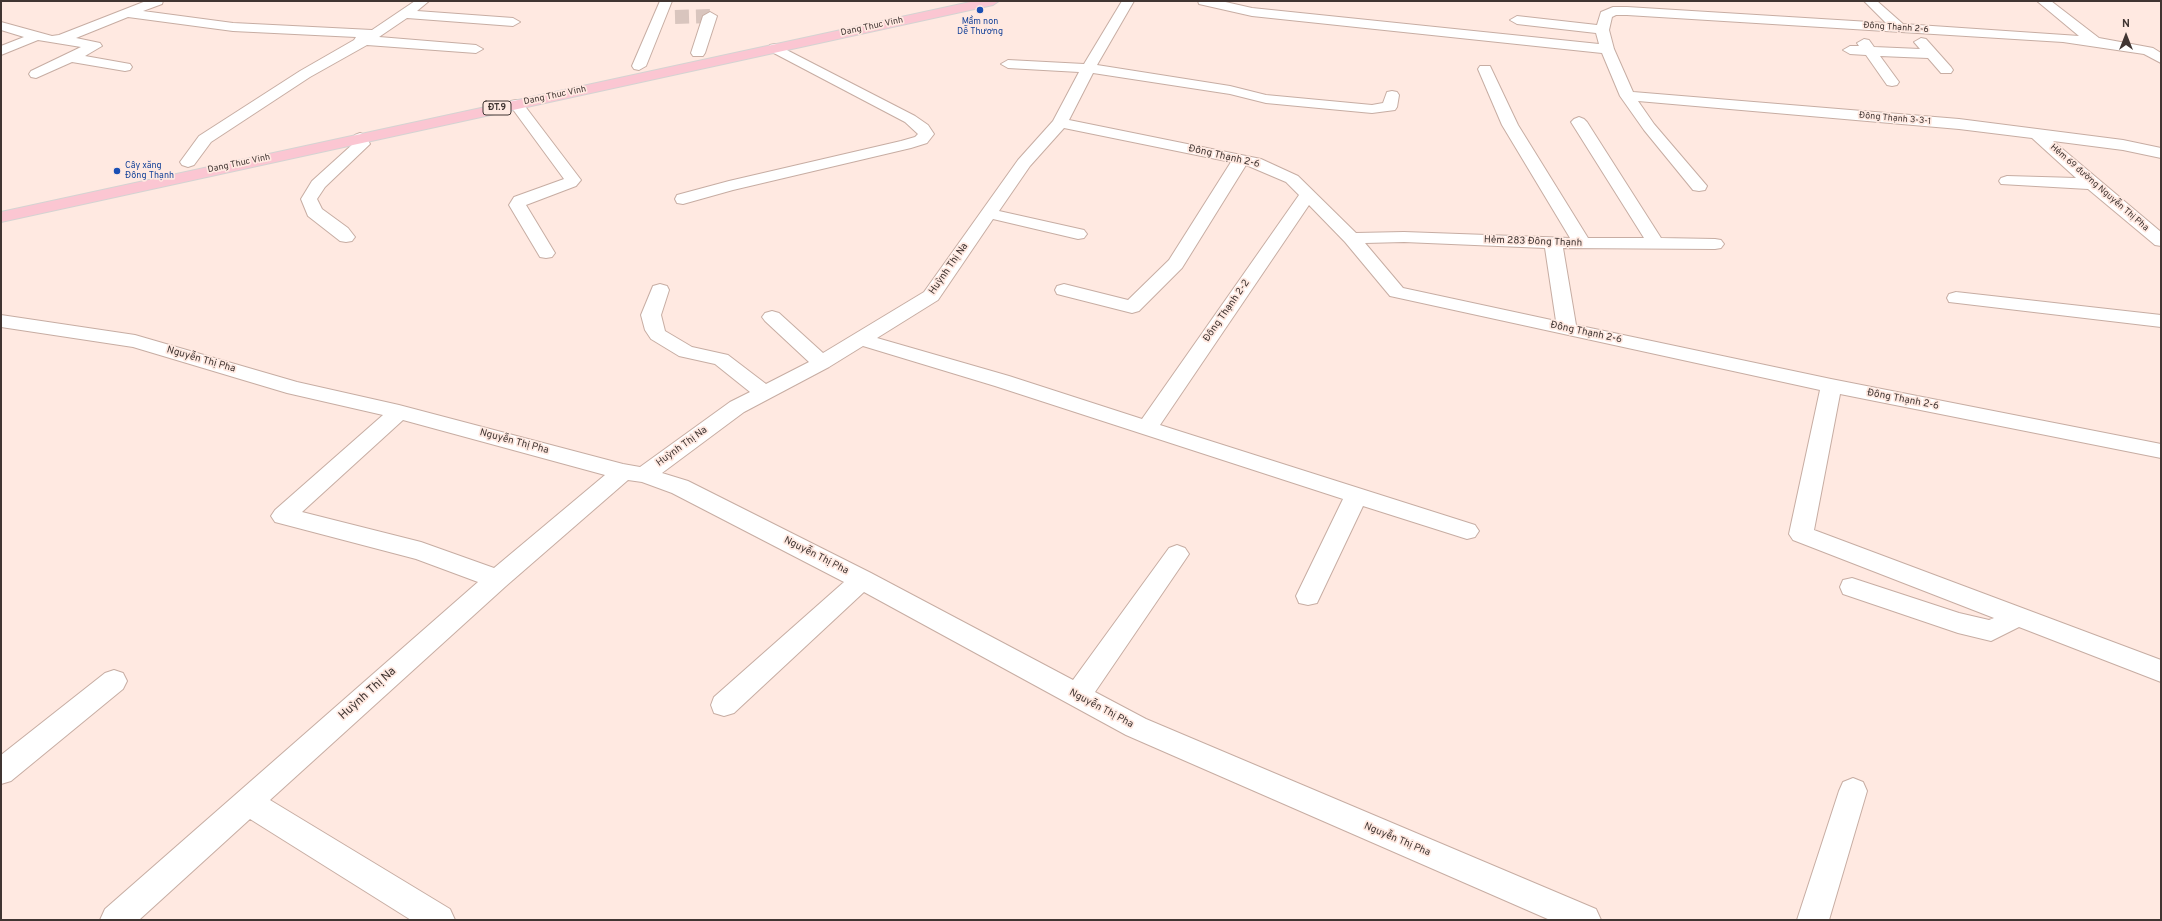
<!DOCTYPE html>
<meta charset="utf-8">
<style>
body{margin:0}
#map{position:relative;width:2162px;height:921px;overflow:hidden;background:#ffe9e1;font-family:Overpass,sans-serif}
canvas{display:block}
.frame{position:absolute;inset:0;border:2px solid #403532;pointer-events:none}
.north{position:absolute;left:2106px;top:16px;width:40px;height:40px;-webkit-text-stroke:3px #ffe9e1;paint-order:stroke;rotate:0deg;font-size:11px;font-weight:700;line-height:16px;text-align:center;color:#403532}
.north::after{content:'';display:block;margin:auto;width:14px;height:18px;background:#403532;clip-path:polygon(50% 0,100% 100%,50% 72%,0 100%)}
</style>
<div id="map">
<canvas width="2162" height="921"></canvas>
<div class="frame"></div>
<div class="north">N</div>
</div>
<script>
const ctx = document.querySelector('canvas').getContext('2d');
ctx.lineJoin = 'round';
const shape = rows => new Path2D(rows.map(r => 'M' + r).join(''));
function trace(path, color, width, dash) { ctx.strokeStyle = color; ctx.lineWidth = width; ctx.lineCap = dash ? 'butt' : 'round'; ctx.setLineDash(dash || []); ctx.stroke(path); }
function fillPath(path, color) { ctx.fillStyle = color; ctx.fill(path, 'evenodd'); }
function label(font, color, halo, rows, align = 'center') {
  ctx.font = font + ' Overpass,sans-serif'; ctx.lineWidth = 3.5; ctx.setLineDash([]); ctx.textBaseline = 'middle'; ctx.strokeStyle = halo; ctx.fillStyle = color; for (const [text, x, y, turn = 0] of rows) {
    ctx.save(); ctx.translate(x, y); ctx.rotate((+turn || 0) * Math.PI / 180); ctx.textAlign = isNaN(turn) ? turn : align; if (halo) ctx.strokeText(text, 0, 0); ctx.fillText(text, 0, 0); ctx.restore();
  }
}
trace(shape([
 [675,17,710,16]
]), '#d9c5be', 14, [14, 7]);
const minor = shape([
 [146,1,163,1,162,4,143,11,233,23,372,30,415,1,429,1,417,11,513,18,520,22,513,26,407,18,379,37,476,45,483,49,476,53,367,45,310,77,211,142,194,165,188,167,182,165,180,162,199,136,300,71,354,40,356,37,233,31,128,17,76,38,100,43,102,46,85,56,130,64,132,67,130,70,125,71,72,62,36,78,31,77,29,74,31,71,81,47,38,40,1,55,1,46,24,37,1,30,1,22,52,36,59,35,146,1],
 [660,1,672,1,646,66,639,70,634,69,632,66,660,1],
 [1122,1,1134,1,1097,65,1230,86,1266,95,1372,105,1383,103,1387,92,1392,91,1397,92,1399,95,1397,107,1395,110,1372,113,1266,103,1230,94,1093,73,1069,120,1261,159,1298,176,1356,233,1404,232,1570,238,1502,125,1478,69,1480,66,1490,66,1518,125,1588,238,1644,238,1571,122,1574,119,1579,117,1584,119,1587,122,1661,238,1715,239,1721,240,1724,244,1721,248,1715,249,1563,248,1576,325,1831,379,2161,444,2161,458,1840,394,1814,530,2161,660,2161,682,2019,627,1991,641,1958,633,1843,594,1840,587,1843,580,1852,578,1959,613,1989,620,1994,618,1793,540,1789,534,1820,390,1390,296,1345,242,1309,205,1160,425,1475,525,1479,531,1475,537,1467,539,1363,506,1317,603,1308,605,1299,603,1296,596,1343,499,995,386,863,346,829,367,744,412,662,473,688,481,871,573,1073,680,1169,548,1177,545,1185,548,1189,554,1185,560,1095,692,1146,719,1596,909,1601,920,1550,920,1126,735,864,592,734,713,724,716,714,713,711,705,714,697,844,582,672,493,642,482,628,480,506,586,270,800,450,909,455,920,411,920,250,819,139,920,100,920,105,909,478,582,416,559,275,522,271,516,275,510,383,415,287,393,133,347,1,327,1,315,135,335,297,382,399,405,623,464,640,467,730,402,750,392,715,364,679,356,651,339,645,330,641,315,653,286,660,284,667,286,669,290,661,315,665,331,692,347,728,355,766,384,809,362,765,321,762,317,765,313,772,311,779,313,823,353,924,292,1018,160,1053,121,1079,72,1008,68,1001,64,1008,60,1084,64,1122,1],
 [1064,128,1231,162,1169,260,1128,300,1064,284,1057,286,1055,290,1057,294,1132,313,1139,311,1182,268,1246,165,1286,182,1299,195,1142,419,1009,376,877,338,938,300,993,219,1078,239,1084,238,1087,234,1084,230,999,211,1030,166,1064,128],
 [1404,242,1545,248,1556,321,1403,288,1365,243,1404,242],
 [403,420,605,475,494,568,421,542,302,512,403,420],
 [1198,1,1221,1,1252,8,1599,44,1596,33,1517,24,1510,20,1517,16,1597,25,1601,12,1613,7,1627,7,1886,23,1864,1,1877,1,1903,24,2079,36,2037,1,2051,1,2099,38,2153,48,2161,53,2161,63,2144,54,2063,42,1627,15,1616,15,1612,17,1609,30,1614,49,1633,92,1959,119,2123,140,2161,148,2161,158,2123,150,2053,141,2161,232,2161,246,2155,245,2088,189,2001,184,1999,181,2001,178,2007,176,2076,178,2032,138,1959,129,1638,101,1654,124,1707,186,1705,190,1699,191,1693,190,1644,130,1620,96,1602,53,1252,16,1199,4,1198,1],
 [710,12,717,16,705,53,703,56,693,56,691,53,703,16,710,12],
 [1921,38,1926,39,1951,67,1953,70,1951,73,1941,73,1928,58,1880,56,1899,82,1897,85,1892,86,1887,85,1866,55,1850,54,1843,50,1850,46,1859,46,1857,43,1864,39,1869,40,1874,47,1920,49,1914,42,1921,38],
 [775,44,915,116,928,125,934,134,927,143,911,148,733,190,683,204,677,203,675,199,677,195,729,181,901,141,915,137,918,134,905,122,770,51,768,48,770,45,775,44],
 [516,100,521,101,581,180,576,186,526,205,555,253,552,257,546,258,540,257,509,205,514,197,564,179,509,104,511,101,516,100],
 [360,133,365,135,370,144,325,187,317,199,322,209,348,228,355,237,352,241,346,242,340,241,308,216,301,199,312,181,354,143,352,138,355,135,360,133],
 [1956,292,2161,315,2161,327,1949,302,1947,298,1949,294,1956,292],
 [114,670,123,673,127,681,123,689,11,781,1,784,1,755,105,673,114,670],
 [1853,778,1863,782,1867,791,1829,920,1797,920,1839,791,1843,782,1853,778]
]);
const major = shape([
 [975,1,999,1,993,5,1,222,1,212,975,1]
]);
trace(minor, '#c7ada3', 2);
trace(major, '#d5d3d2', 2);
fillPath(minor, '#fff');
fillPath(major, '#fbc6d2');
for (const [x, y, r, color] of [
 [980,10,4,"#1a4fb4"],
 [117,171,4,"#1a4fb4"]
]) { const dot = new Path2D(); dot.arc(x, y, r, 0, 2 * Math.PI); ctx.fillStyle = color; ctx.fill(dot); trace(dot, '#ffe9e1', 1.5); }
label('9px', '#164399', '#ffe9e1', [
 ["Mầm non",980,22],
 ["Dễ Thương",980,32],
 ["Cây xăng",125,166,"left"],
 ["Đông Thạnh",125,176,"left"]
]);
label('9px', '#403532', '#ffe9e1', [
 ["Dang Thuc Vinh",872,27,-12],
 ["Đông Thạnh 2-6",1896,28,4],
 ["Dang Thuc Vinh",555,96,-12],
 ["Đông Thạnh 3-3-1",1895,119,5],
 ["Dang Thuc Vinh",239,164,-12],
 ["Hẻm 69 đường Nguyễn Thị Pha",2099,188,41]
]);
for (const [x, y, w] of [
 [497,108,28]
]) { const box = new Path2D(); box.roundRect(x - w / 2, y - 7, w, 14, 3); ctx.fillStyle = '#ffe9e1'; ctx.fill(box); trace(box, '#403532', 1); }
label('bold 9px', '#403532', null, [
 ["ĐT.9",497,108]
]);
label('10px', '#403532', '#ffe9e1', [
 ["Đông Thạnh 2-6",1224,157,13],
 ["Hẻm 283 Đông Thạnh",1533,242,2],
 ["Huỳnh Thị Na",949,269,-55],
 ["Đông Thạnh 2-2",1227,311,-55],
 ["Đông Thạnh 2-6",1586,333,12],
 ["Nguyễn Thị Pha",201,360,16],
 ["Đông Thạnh 2-6",1903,400,11],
 ["Nguyễn Thị Pha",514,442,15],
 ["Huỳnh Thị Na",682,447,-36],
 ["Nguyễn Thị Pha",816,556,27],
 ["Nguyễn Thị Pha",1101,709,28],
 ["Nguyễn Thị Pha",1397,840,23]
]);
label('12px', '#403532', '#ffe9e1', [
 ["Huỳnh Thị Na",368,694,-42]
]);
</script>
